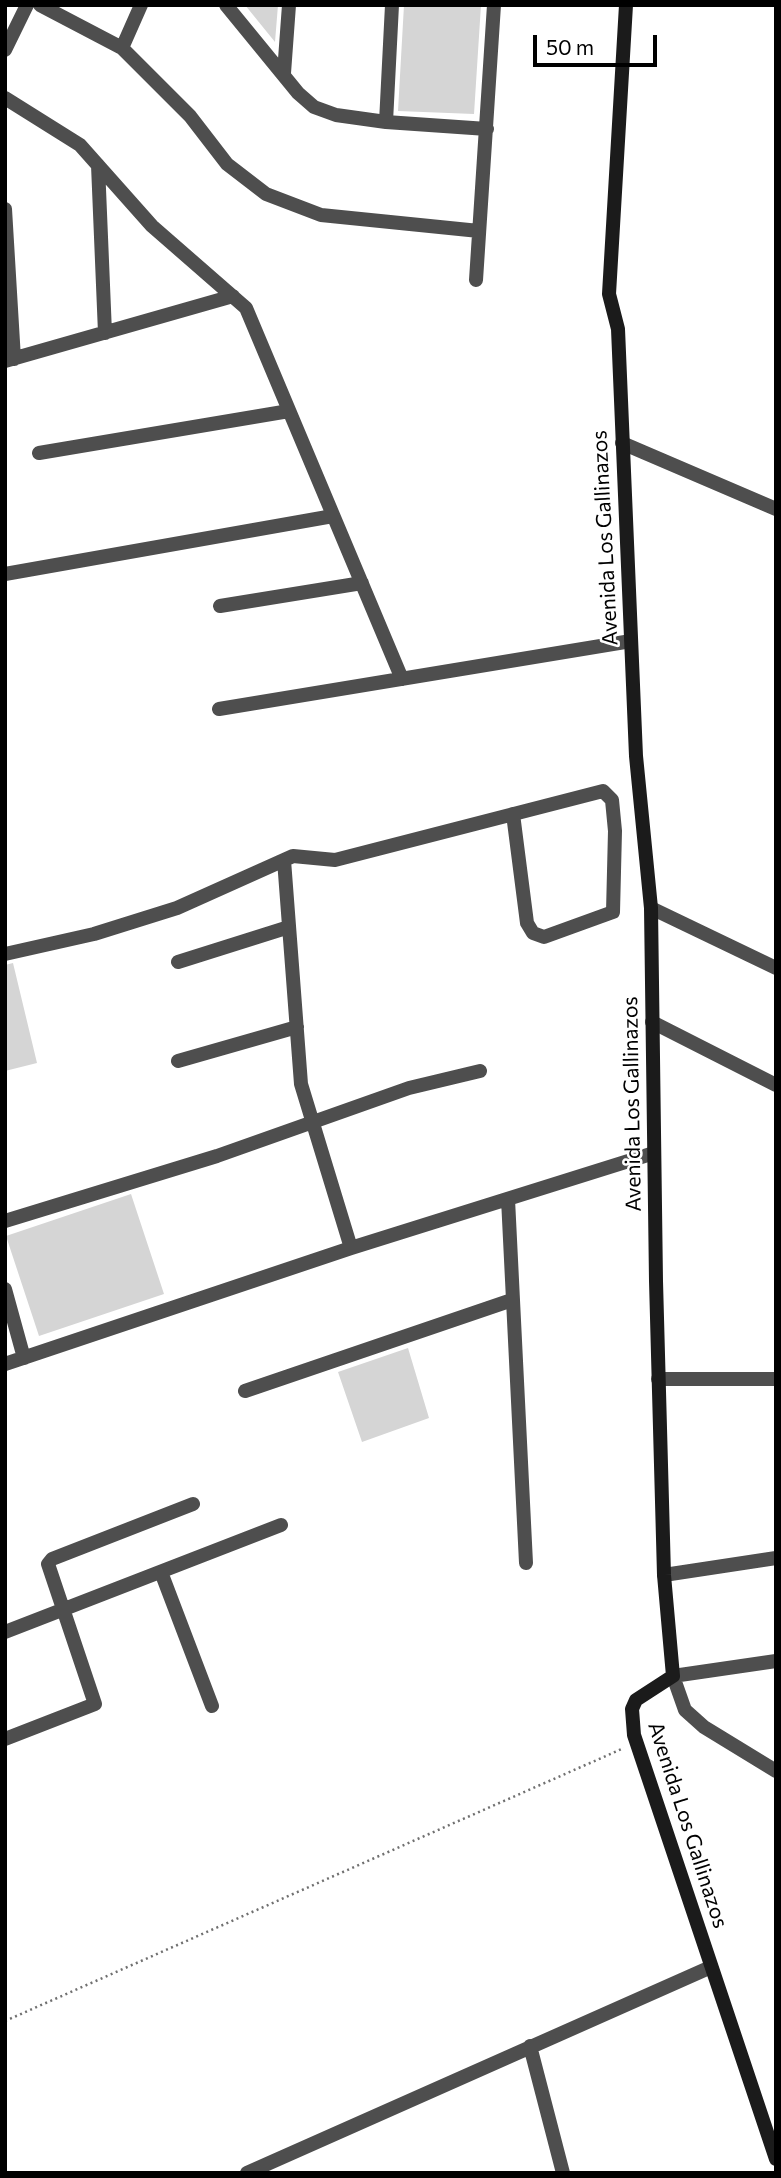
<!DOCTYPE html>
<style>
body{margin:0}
#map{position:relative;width:781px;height:2178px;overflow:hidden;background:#fff;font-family:Commissioner,sans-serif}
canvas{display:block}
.frame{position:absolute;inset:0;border:7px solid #000;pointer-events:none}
.scale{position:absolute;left:533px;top:35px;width:124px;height:32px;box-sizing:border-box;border:4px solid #000;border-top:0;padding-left:9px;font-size:21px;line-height:24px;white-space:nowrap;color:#000;-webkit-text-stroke:5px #fff;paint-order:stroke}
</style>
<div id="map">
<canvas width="781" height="2178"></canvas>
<div class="frame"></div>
<div class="scale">50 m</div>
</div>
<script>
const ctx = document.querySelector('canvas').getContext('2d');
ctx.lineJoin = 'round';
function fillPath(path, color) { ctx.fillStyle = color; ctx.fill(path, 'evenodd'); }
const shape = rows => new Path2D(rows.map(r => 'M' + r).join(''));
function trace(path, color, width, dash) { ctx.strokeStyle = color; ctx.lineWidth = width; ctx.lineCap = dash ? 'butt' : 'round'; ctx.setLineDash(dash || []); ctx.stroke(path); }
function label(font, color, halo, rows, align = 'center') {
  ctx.font = font + ' Commissioner,sans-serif'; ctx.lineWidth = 5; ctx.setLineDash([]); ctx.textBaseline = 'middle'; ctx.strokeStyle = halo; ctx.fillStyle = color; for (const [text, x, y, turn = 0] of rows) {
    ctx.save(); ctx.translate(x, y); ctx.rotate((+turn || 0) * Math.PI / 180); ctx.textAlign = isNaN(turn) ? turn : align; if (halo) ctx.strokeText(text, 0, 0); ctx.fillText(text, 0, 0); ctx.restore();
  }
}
fillPath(shape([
 [245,5,278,5,275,42],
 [404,5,481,5,474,114,398,111],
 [13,963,37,1063,5,1071,5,965],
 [131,1194,164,1294,39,1336,6,1236],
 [408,1348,429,1418,362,1442,338,1372]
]), '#d5d5d5');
trace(shape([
 [5,2021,624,1748]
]), '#707070', 2.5, [2, 3.5]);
trace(shape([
 [40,5,122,48,190,116,227,164,266,194,321,215,479,231],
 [226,5,298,93,314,107,336,115,386,122,487,129],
 [122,48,141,5],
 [5,50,27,5],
 [284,73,289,5],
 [5,98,80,145,152,226,246,308,402,679],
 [386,122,392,5],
 [98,165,105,333],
 [5,209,14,359],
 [476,280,494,5],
 [5,361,233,296],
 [622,443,776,509],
 [39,453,289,411],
 [5,574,333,516],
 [220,606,362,583],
 [219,709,631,641],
 [284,860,301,1084,351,1248],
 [651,908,776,968],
 [5,954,94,934,177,908,293,856,335,860,603,791,612,800,615,831,613,912,544,937,533,933,527,923,513,814],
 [178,962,289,927],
 [652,1022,776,1085],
 [178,1061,297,1027],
 [508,1199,526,1563],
 [5,1221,217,1156,409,1088,480,1071],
 [5,1289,24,1358],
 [5,1364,351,1248,654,1153],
 [658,1379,776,1379],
 [245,1391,512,1300],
 [161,1572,212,1706],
 [664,1575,776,1558],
 [5,1632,281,1525],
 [776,1661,673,1676,685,1710,704,1727,776,1771],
 [5,1739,95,1704,48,1564,52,1559,193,1504],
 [530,2046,563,2173],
 [247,2173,711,1967]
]), '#4e4e4e', 14);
trace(shape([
 [626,5,609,294,618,329,636,756,651,908,656,1281,664,1575,673,1676,636,1700,632,1709,634,1735,776,2159]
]), '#1b1b1b', 14);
label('21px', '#000', '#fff', [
 ["Avenida Los Gallinazos",605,538,-93],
 ["Avenida Los Gallinazos",632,1104,-91],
 ["Avenida Los Gallinazos",688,1825,72]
]);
</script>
